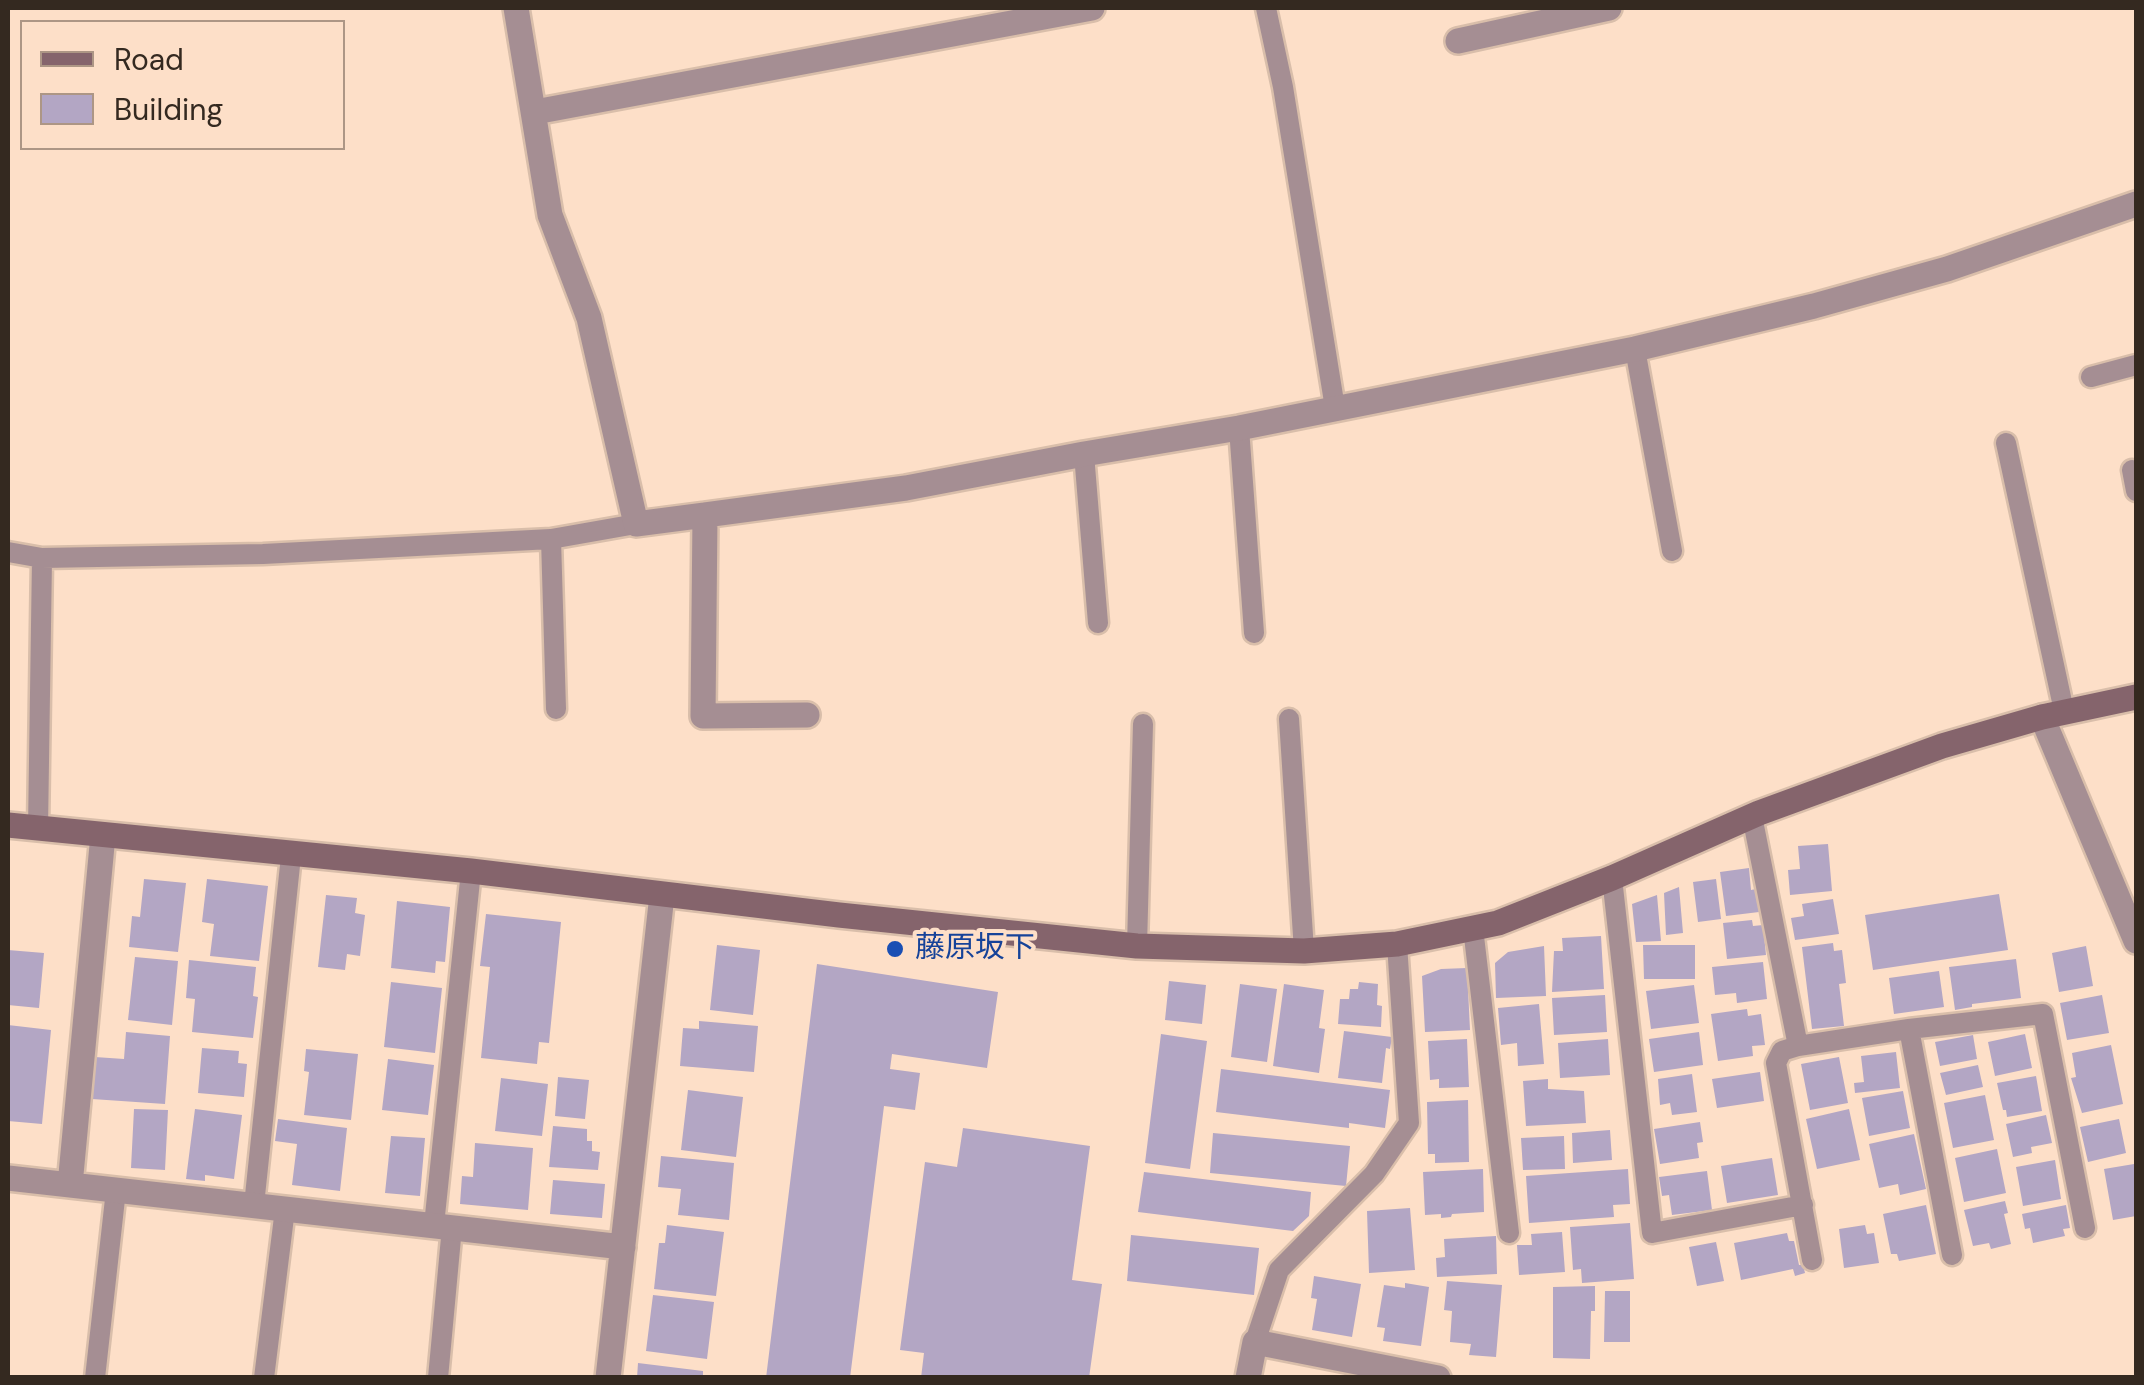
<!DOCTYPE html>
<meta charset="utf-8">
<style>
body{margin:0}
#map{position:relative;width:2144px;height:1385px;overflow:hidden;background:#fddfc8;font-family:"DM Sans",sans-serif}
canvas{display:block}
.frame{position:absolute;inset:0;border:10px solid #342920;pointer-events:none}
.legend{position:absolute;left:20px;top:20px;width:325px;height:130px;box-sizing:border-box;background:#fddfc8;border:2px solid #ad9685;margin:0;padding:12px 18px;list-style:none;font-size:30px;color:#342920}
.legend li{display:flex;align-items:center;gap:20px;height:50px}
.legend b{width:50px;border:2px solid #ad9685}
</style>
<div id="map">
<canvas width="2144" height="1385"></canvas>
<div class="frame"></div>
<ul class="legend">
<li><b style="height:12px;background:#85646c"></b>Road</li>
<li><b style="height:28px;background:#b3a6c4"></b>Building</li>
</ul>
</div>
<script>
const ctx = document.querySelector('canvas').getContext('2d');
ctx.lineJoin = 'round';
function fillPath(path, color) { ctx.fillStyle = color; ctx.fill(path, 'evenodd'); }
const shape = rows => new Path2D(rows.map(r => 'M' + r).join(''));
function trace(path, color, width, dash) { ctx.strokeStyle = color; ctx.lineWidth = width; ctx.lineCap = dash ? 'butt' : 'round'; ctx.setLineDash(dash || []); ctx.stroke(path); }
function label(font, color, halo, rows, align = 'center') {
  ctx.font = font + ' "DM Sans","Noto Sans JP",sans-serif'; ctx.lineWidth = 8; ctx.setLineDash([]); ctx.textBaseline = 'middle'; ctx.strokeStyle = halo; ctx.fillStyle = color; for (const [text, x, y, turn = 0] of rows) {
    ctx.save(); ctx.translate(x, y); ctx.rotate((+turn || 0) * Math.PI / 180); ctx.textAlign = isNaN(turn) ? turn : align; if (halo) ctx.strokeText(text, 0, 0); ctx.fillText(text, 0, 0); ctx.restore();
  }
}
fillPath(shape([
 [1828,844,1832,891,1790,895,1788,870,1800,869,1798,846],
 [1749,868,1751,890,1756,889,1759,912,1726,916,1720,872],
 [144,879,186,883,178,952,129,947,132,916,140,917],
 [207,879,268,886,259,961,210,956,214,924,202,922],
 [1716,879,1721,919,1698,922,1693,882],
 [1679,887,1683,933,1666,935,1664,893],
 [1999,894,2008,950,1873,970,1865,915],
 [326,895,357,898,355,913,365,915,360,956,347,954,345,970,318,967],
 [1657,895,1661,941,1636,942,1632,904],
 [1833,899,1839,934,1795,940,1791,918,1804,916,1802,904],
 [397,901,450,907,445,962,436,961,435,973,391,968],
 [486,914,561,922,549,1043,539,1042,537,1064,481,1058,490,967,480,966],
 [1752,920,1753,926,1763,925,1766,955,1727,959,1723,923],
 [1601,936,1604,989,1552,992,1554,951,1563,951,1562,938],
 [1833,943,1834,951,1842,950,1846,983,1839,984,1844,1026,1812,1029,1802,947],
 [717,945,760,950,753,1015,710,1010],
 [1643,945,1695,945,1695,979,1644,979],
 [1544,946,1546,996,1496,998,1495,963,1508,952],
 [2086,946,2093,986,2059,992,2052,953],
 [8,950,44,953,39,1008,8,1005],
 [135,957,178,961,172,1025,128,1020],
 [2016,959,2021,998,1972,1004,1972,1007,1955,1010,1949,967],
 [189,960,256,967,253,996,258,997,253,1038,192,1032,195,999,186,998],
 [1763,962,1767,999,1737,1003,1736,993,1715,995,1712,967],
 [817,964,998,992,987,1068,892,1054,890,1069,920,1073,915,1110,884,1106,850,1378,766,1378],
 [1467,968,1470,1030,1425,1032,1422,976,1441,969],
 [1939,971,1944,1007,1894,1014,1889,978],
 [1169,981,1206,985,1202,1024,1165,1020],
 [391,982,442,988,435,1053,384,1047],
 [1359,982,1378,984,1377,1005,1382,1006,1381,1027,1338,1024,1340,999,1349,999,1350,989,1358,989],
 [1240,984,1277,989,1267,1062,1231,1057],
 [1284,984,1324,990,1319,1028,1325,1029,1319,1073,1273,1066],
 [1694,985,1699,1023,1651,1029,1646,991],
 [1605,995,1607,1032,1554,1035,1552,998],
 [2102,995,2109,1033,2067,1040,2060,1003],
 [1539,1004,1544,1064,1518,1066,1517,1043,1501,1045,1498,1008],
 [1747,1009,1748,1016,1761,1014,1765,1045,1752,1046,1753,1056,1718,1061,1711,1014],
 [699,1021,758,1026,754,1072,680,1066,683,1028,699,1029],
 [8,1025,51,1030,42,1124,8,1121],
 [1344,1031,1392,1037,1390,1049,1386,1048,1382,1083,1338,1078],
 [126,1032,170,1036,165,1104,92,1099,95,1057,124,1059],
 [1699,1032,1703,1065,1654,1072,1649,1039],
 [1161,1034,1207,1041,1190,1169,1145,1163],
 [2025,1034,2032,1068,1995,1076,1988,1042],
 [1973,1035,1977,1059,1940,1066,1935,1042],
 [1467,1039,1469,1087,1439,1088,1439,1079,1430,1080,1428,1041],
 [1608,1039,1610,1075,1560,1078,1558,1043],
 [2111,1045,2123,1104,2082,1113,2071,1078,2076,1077,2072,1053],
 [202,1048,239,1051,238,1063,247,1064,244,1097,198,1093],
 [306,1049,358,1054,351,1120,304,1115,309,1072,304,1071],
 [1896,1052,1900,1088,1855,1093,1854,1083,1864,1082,1861,1056],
 [1839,1057,1848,1103,1810,1110,1801,1064],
 [388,1059,434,1065,428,1115,382,1110],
 [1978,1065,1983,1087,1946,1095,1940,1073],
 [1221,1069,1390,1090,1385,1128,1349,1123,1349,1128,1216,1112],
 [1760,1072,1764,1101,1717,1108,1712,1079],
 [1692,1074,1697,1112,1672,1115,1670,1103,1660,1105,1658,1079],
 [2036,1076,2042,1111,2007,1117,2006,1110,2003,1110,1997,1083],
 [558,1077,589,1080,585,1119,555,1116],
 [501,1078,548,1084,542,1136,495,1131],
 [1548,1079,1548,1089,1584,1091,1586,1123,1526,1126,1523,1081],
 [688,1090,743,1097,736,1157,681,1150],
 [1903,1091,1910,1128,1869,1136,1862,1098],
 [1985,1095,1994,1140,1953,1148,1944,1103],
 [1468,1100,1469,1162,1435,1163,1435,1154,1428,1154,1427,1102],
 [134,1109,168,1110,165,1170,131,1168],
 [195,1109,242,1115,234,1179,205,1175,205,1181,186,1179],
 [1849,1109,1860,1160,1817,1169,1806,1119],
 [2046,1115,2052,1143,2031,1147,2032,1153,2013,1157,2006,1124],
 [278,1119,347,1128,340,1191,292,1185,297,1144,275,1141],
 [2119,1119,2126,1153,2088,1162,2080,1127],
 [1700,1122,1703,1142,1697,1143,1699,1158,1660,1164,1654,1129],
 [553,1126,587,1129,587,1141,592,1141,592,1151,600,1152,598,1170,549,1167],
 [963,1128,1090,1146,1072,1280,1102,1284,1089,1378,921,1378,924,1353,900,1350,925,1162,957,1167],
 [1610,1130,1612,1160,1573,1163,1572,1133],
 [1213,1133,1350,1146,1346,1186,1210,1173],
 [1914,1134,1926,1189,1900,1195,1898,1184,1879,1188,1869,1144],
 [391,1136,425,1138,420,1196,385,1193],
 [1564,1136,1565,1169,1523,1170,1521,1138],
 [475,1143,533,1148,528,1210,460,1204,462,1176,473,1177],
 [1997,1149,2006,1193,1964,1202,1955,1158],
 [661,1156,734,1163,729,1220,678,1215,681,1189,658,1187],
 [1772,1158,1778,1195,1727,1203,1721,1166],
 [2055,1160,2061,1199,2023,1206,2016,1167],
 [2134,1164,2136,1216,2113,1220,2104,1169],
 [1483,1169,1484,1212,1452,1214,1451,1217,1441,1218,1441,1214,1425,1215,1423,1172],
 [1628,1169,1630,1204,1613,1205,1614,1217,1529,1223,1526,1176],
 [1707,1171,1712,1210,1672,1215,1669,1195,1662,1196,1659,1177],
 [1144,1172,1311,1192,1309,1216,1293,1231,1138,1212],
 [553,1180,605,1184,602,1218,550,1214],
 [2005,1201,2008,1213,2004,1214,2011,1244,1991,1249,1989,1243,1973,1246,1964,1210],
 [1926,1205,1936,1254,1899,1261,1897,1254,1891,1254,1883,1214],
 [2066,1205,2070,1228,2063,1229,2065,1236,2033,1243,2030,1228,2025,1229,2022,1214],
 [1410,1208,1415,1270,1369,1273,1367,1211],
 [1630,1223,1634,1279,1582,1283,1581,1269,1573,1270,1570,1227],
 [667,1225,724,1232,716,1296,654,1289,659,1243,665,1243],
 [1865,1225,1867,1234,1874,1233,1879,1263,1844,1268,1839,1229],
 [1562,1232,1565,1272,1519,1275,1517,1245,1532,1245,1531,1234],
 [1787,1233,1789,1241,1794,1241,1799,1265,1803,1265,1805,1273,1795,1276,1793,1269,1741,1280,1734,1243],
 [1131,1235,1259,1248,1254,1295,1127,1281],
 [1496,1236,1497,1274,1437,1277,1436,1258,1445,1257,1444,1239],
 [1716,1242,1724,1281,1697,1286,1689,1247],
 [1314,1276,1361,1284,1352,1337,1312,1330,1317,1299,1311,1298],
 [1447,1281,1502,1285,1496,1357,1469,1355,1471,1344,1450,1342,1452,1311,1444,1310],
 [1405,1283,1429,1287,1421,1346,1383,1341,1385,1328,1377,1327,1384,1285,1405,1288],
 [1595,1286,1595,1311,1591,1311,1590,1359,1553,1358,1553,1287],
 [1605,1291,1630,1291,1630,1342,1604,1342],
 [653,1295,714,1302,707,1359,646,1351],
 [638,1363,703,1371,703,1378,637,1378]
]), '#b3a6c4');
const lane = shape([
 [1266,8,1283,87,1335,408],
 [1635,349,1672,551],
 [2091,377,2136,365],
 [1239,428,1254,633],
 [2006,443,2064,711],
 [1084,454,1098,623],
 [2132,470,2136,491],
 [551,539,556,709],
 [8,552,42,558,263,554,551,539,636,524],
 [1289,719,1304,951],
 [1752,816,1798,1046],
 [38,829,42,558],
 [1612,878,1652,1233,1803,1205],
 [1473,928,1509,1233],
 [1137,946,1143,724],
 [1909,1029,1952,1255],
 [254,1205,291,856],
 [434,1225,471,871],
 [1812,1260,1776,1063,1782,1051,1798,1046,1909,1029,2043,1014,2085,1228],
 [1255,1342,1279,1270,1374,1174,1409,1123,1397,944],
 [95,1378,116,1190],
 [264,1378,285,1209],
 [438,1378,452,1227]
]);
const street = shape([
 [516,8,550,215,589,318,636,524,705,515,703,716,807,715],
 [1458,41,1609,8],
 [535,112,1092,8],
 [705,515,906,488,1084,454,1239,428,1635,349,1814,306,1947,269,2136,204],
 [2042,717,2136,941],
 [8,1178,623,1247],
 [70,1185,103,835],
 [608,1378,662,895],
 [1248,1378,1255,1342,1438,1378]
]);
const secondary = shape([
 [8,825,471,871,839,915,1137,946,1304,951,1397,944,1498,923,1612,878,1759,813,1942,746,2042,717,2136,697]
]);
trace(lane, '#d9beaa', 25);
trace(street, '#d9beaa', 30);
trace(secondary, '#d9beaa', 30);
trace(lane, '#a58e93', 20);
trace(street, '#a58e93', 25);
trace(secondary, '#85646c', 25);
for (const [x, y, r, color] of [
 [895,949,10,"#1a4fb4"]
]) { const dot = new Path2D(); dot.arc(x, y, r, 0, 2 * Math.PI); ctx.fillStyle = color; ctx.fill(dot); trace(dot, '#fddfc8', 4); }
label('30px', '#164399', '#fddfc8', [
 ["藤原坂下",915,949]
], 'left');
</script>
